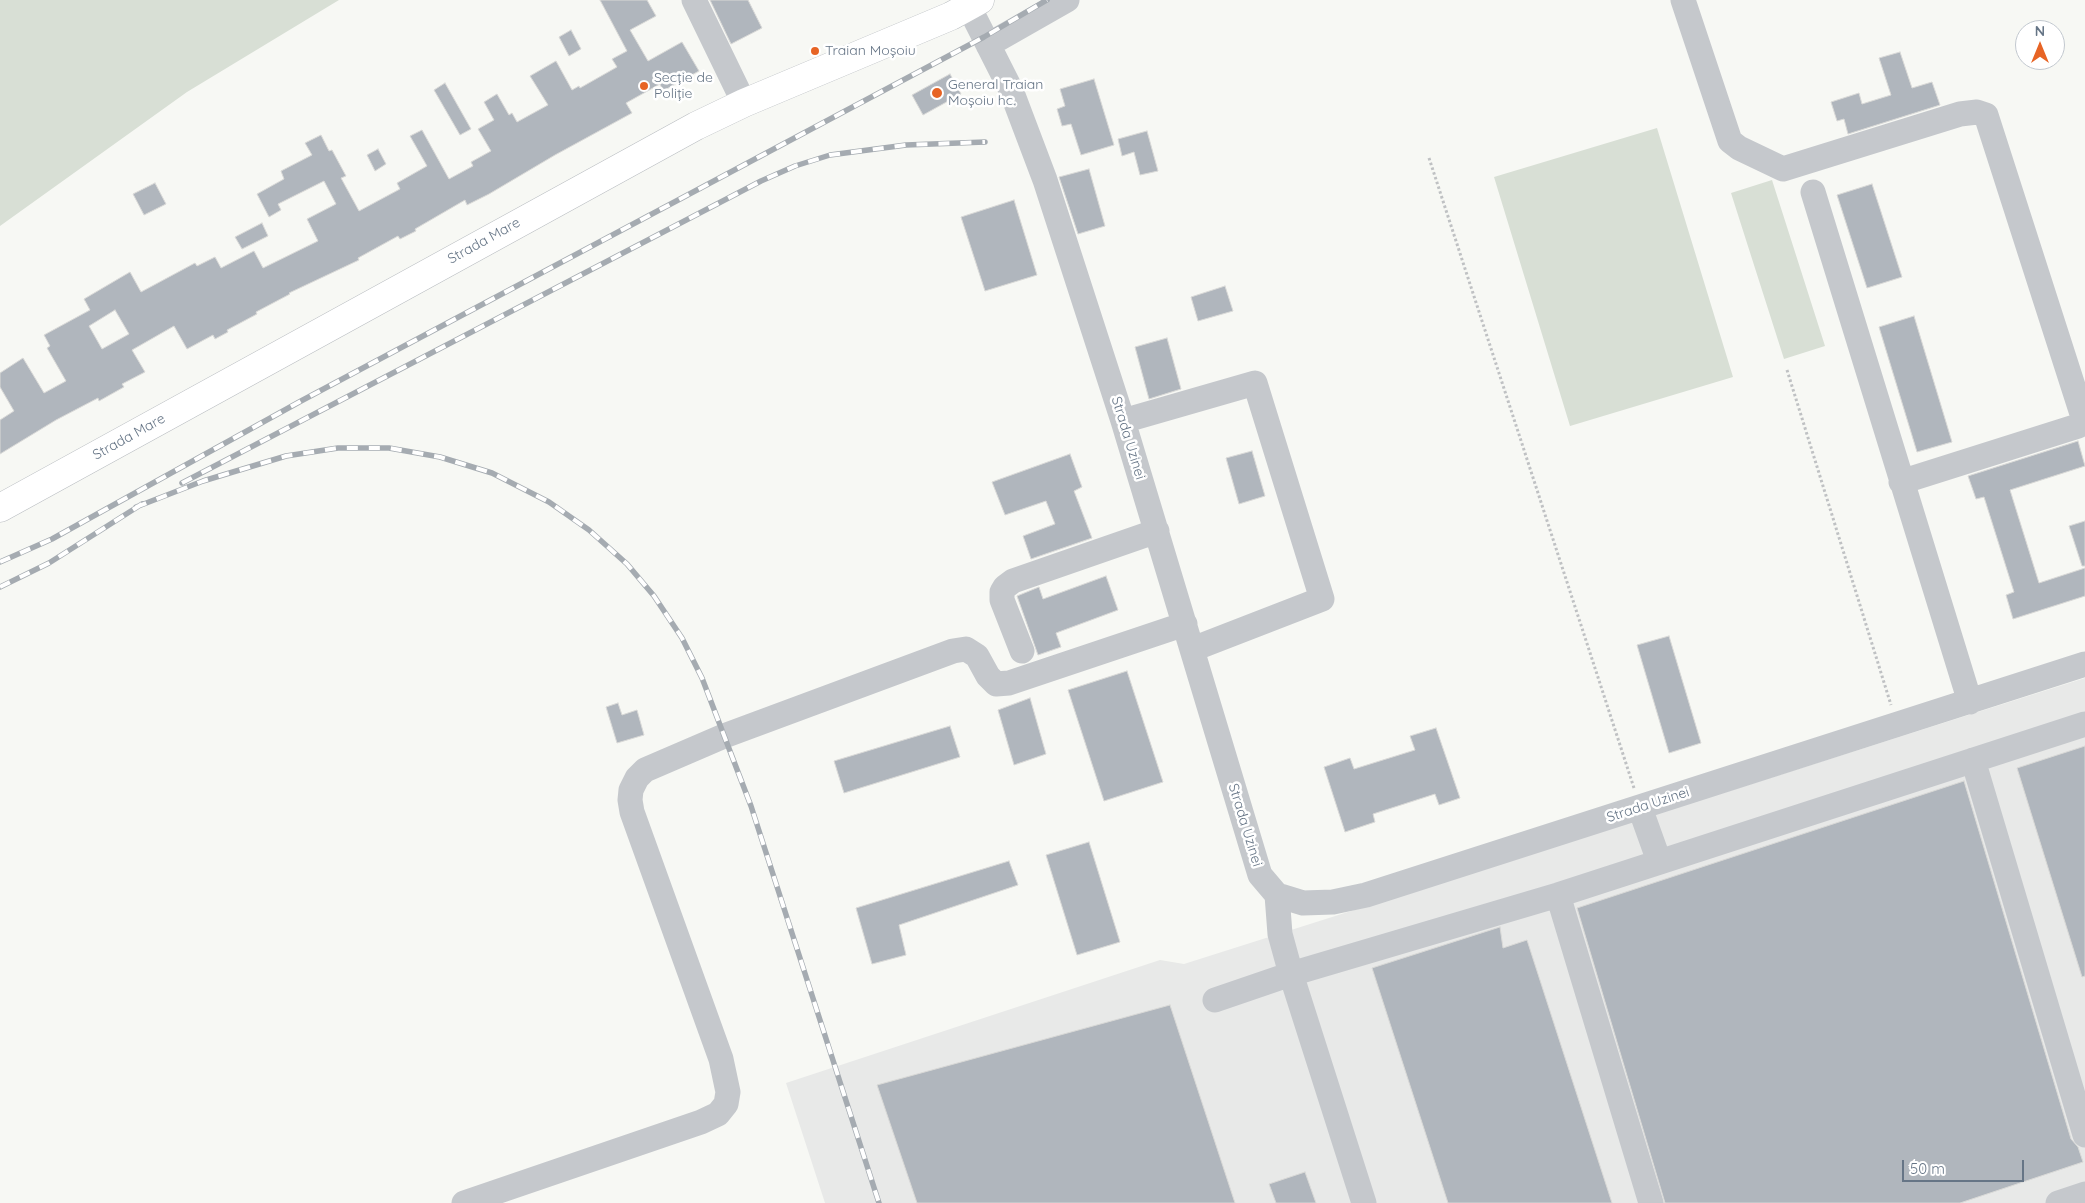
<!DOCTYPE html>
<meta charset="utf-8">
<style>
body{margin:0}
#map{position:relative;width:2085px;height:1203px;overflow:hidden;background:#f7f8f4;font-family:Quicksand,sans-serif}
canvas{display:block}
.north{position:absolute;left:2015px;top:20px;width:50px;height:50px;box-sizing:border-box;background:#fff;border:1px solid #c2c8cf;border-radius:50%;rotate:0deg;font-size:14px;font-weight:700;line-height:20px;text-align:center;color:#667586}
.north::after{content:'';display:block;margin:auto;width:18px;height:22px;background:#e76425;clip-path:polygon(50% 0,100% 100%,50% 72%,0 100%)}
.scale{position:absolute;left:1902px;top:1160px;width:122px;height:22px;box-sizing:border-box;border:2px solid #667586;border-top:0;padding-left:6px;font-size:15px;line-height:18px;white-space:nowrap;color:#667586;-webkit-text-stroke:4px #fff;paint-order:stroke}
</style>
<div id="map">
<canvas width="2085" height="1203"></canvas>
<div class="north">N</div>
<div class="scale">50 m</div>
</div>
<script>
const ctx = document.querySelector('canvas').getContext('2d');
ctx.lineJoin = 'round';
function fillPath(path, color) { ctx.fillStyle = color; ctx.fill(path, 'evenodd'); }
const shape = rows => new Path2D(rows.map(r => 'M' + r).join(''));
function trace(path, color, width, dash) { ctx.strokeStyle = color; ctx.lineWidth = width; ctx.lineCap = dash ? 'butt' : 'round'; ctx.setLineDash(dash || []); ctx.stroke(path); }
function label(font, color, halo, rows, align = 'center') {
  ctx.font = font + ' Quicksand,sans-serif'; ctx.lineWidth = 5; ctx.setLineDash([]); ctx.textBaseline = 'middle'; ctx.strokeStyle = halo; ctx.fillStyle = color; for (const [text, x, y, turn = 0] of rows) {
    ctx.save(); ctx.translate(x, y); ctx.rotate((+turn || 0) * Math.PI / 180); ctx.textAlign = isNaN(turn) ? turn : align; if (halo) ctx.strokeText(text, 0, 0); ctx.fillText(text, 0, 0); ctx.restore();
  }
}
fillPath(shape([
 [2085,678,2085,1203,825,1203,786,1083,1160,960,1184,964]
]), '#e8e9e8');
fillPath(shape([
 [0,0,339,0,187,92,0,226],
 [1657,128,1733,377,1570,426,1494,177],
 [1772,180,1825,346,1784,359,1731,193]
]), '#d8dfd5');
const building = shape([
 [600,0,647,0,656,16,630,30,648,61,682,42,699,71,663,91,660,84,626,103,632,113,555,155,489,194,467,205,465,200,415,229,416,231,400,239,398,236,358,258,359,260,289,293,290,294,256,312,257,314,227,330,228,332,215,339,213,335,187,349,174,326,132,350,145,372,122,384,124,387,99,401,98,398,56,420,0,454,0,420,14,411,0,387,0,373,23,358,44,393,66,381,47,348,50,346,44,335,90,310,84,299,130,272,141,292,195,263,197,266,215,257,221,268,254,251,263,268,318,241,307,219,336,204,324,181,278,204,281,210,269,217,257,194,284,179,281,171,312,155,305,143,321,135,329,151,332,150,346,176,341,178,359,211,400,189,397,183,427,166,410,136,422,130,449,179,473,166,471,162,491,151,478,129,494,120,484,102,497,94,509,115,512,113,517,122,548,105,530,76,556,61,572,90,579,86,580,88,617,67,612,59,627,51,600,0],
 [115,310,129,334,102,349,89,326,115,310],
 [710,0,748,0,762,28,731,44,710,0],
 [571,30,581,49,569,56,559,37,571,30],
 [1900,52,1912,88,1932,82,1940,105,1848,134,1844,119,1837,121,1831,102,1859,93,1862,104,1891,95,1879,58,1900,52],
 [950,74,961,94,923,115,912,95,950,74],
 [1094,79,1114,145,1081,155,1071,124,1062,126,1057,109,1065,106,1060,89,1094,79],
 [445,83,471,129,460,135,434,90,445,83],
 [1147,131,1158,171,1140,175,1134,152,1122,156,1118,139,1147,131],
 [378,149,386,164,375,171,367,155,378,149],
 [1089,169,1105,226,1078,234,1059,177,1089,169],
 [155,183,166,204,144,215,133,194,155,183],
 [1872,184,1902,277,1867,288,1837,195,1872,184],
 [1014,200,1037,275,985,291,961,217,1014,200],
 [262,223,268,236,242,249,235,237,262,223],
 [1225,286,1233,311,1198,321,1191,297,1225,286],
 [1914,316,1952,442,1917,452,1879,327,1914,316],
 [1167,338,1181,389,1149,399,1135,347,1167,338],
 [2078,441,2085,466,2010,490,2039,583,2085,568,2085,596,2013,619,2006,595,2014,592,1984,497,1976,499,1968,476,2078,441],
 [1252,451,1265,496,1239,504,1226,458,1252,451],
 [1070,454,1082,487,1074,491,1092,538,1031,559,1023,536,1055,524,1046,501,1005,515,992,482,1070,454],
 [2085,521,2085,566,2082,566,2069,526,2085,521],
 [1106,576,1118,610,1056,633,1061,647,1038,655,1017,596,1039,587,1043,599,1106,576],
 [1669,636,1701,743,1669,753,1637,645,1669,636],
 [1127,671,1163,782,1104,801,1068,690,1127,671],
 [1030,698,1046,754,1014,765,998,710,1030,698],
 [618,703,622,715,637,710,644,735,617,743,606,707,618,703],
 [950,726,960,757,844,793,834,761,950,726],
 [1436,728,1460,798,1439,805,1435,794,1373,814,1375,822,1345,832,1324,767,1350,758,1354,769,1415,750,1410,736,1436,728],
 [2085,746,2085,976,2082,977,2017,768,2085,746],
 [1964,781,2071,1139,2078,1147,2083,1162,1960,1203,1665,1203,1577,908,1964,781],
 [1089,842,1120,942,1077,955,1046,855,1089,842],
 [1009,861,1018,885,899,925,906,955,872,964,856,908,1009,861],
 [1500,927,1503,948,1527,940,1612,1203,1448,1203,1372,968,1500,927],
 [1170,1005,1235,1203,917,1203,877,1085,1170,1005],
 [1305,1172,1316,1203,1276,1203,1269,1184,1305,1172]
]);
fillPath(building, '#b0b6bd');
trace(building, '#d9d9d7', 1);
const major = shape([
 [0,508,696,126,744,103,951,16,980,0]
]);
trace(major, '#b8bcc0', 29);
trace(shape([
 [1429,158,1634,788],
 [1787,370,1891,705]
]), '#bfc1c3', 3, [2.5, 2.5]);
trace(shape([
 [694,0,744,103],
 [1683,0,1730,141,1739,148,1783,169,1960,114,1977,112,1986,115,2083,417,2078,426,1901,482],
 [969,7,1011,90,1045,180,1123,421,1260,875,1277,895,1303,903,1333,902,1366,895,2085,664],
 [988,45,1067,0],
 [1813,192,1970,702],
 [1123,421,1255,383,1322,599,1193,649],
 [1022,651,1002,600,1002,592,1005,587,1013,581,1157,531],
 [1973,760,2085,1135],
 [1640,808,1659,861],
 [1277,895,1280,934,1291,974,1364,1203],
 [1558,895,1651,1203],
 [1215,1000,1291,974,1558,895,2085,724],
 [464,1203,701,1122,718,1114,726,1104,728,1092,721,1059,632,812,630,800,631,790,637,778,645,770,724,736,953,651,966,649,977,656,988,676,996,684,1009,683,1185,624],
 [2058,1203,2085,1194]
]), '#c5c8cc', 25);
trace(major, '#fff', 28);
const rail = shape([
 [182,483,761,181,795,166,830,155,906,145,985,142],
 [136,507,203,481,286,456,338,448,389,448,440,457,492,473,549,502,589,530,627,564,654,596,682,638,702,678,751,806,879,1203],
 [0,562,52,539,301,401,984,37,1047,0],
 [0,587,49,563,142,504]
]);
trace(rail, '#a5abb1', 5.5);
trace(rail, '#fff', 4, [11]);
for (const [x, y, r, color] of [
 [815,51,5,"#e76425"],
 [644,86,5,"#e76425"],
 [937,93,6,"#e76425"]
]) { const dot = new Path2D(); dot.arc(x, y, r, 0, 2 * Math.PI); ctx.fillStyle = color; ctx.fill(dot); trace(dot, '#fff', 2); }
label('14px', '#667586', '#fff', [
 ["Traian Moșoiu",825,51],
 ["Secție de",654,78],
 ["Poliție",654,94],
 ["General Traian",948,85],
 ["Moșoiu hc.",948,101]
], 'left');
label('14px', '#667586', '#fff', [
 ["Strada Mare",484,241,-29],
 ["Strada Mare",129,437,-29],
 ["Strada Uzinei",1128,438,73],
 ["Strada Uzinei",1648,805,-18],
 ["Strada Uzinei",1245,825,73]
]);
</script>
